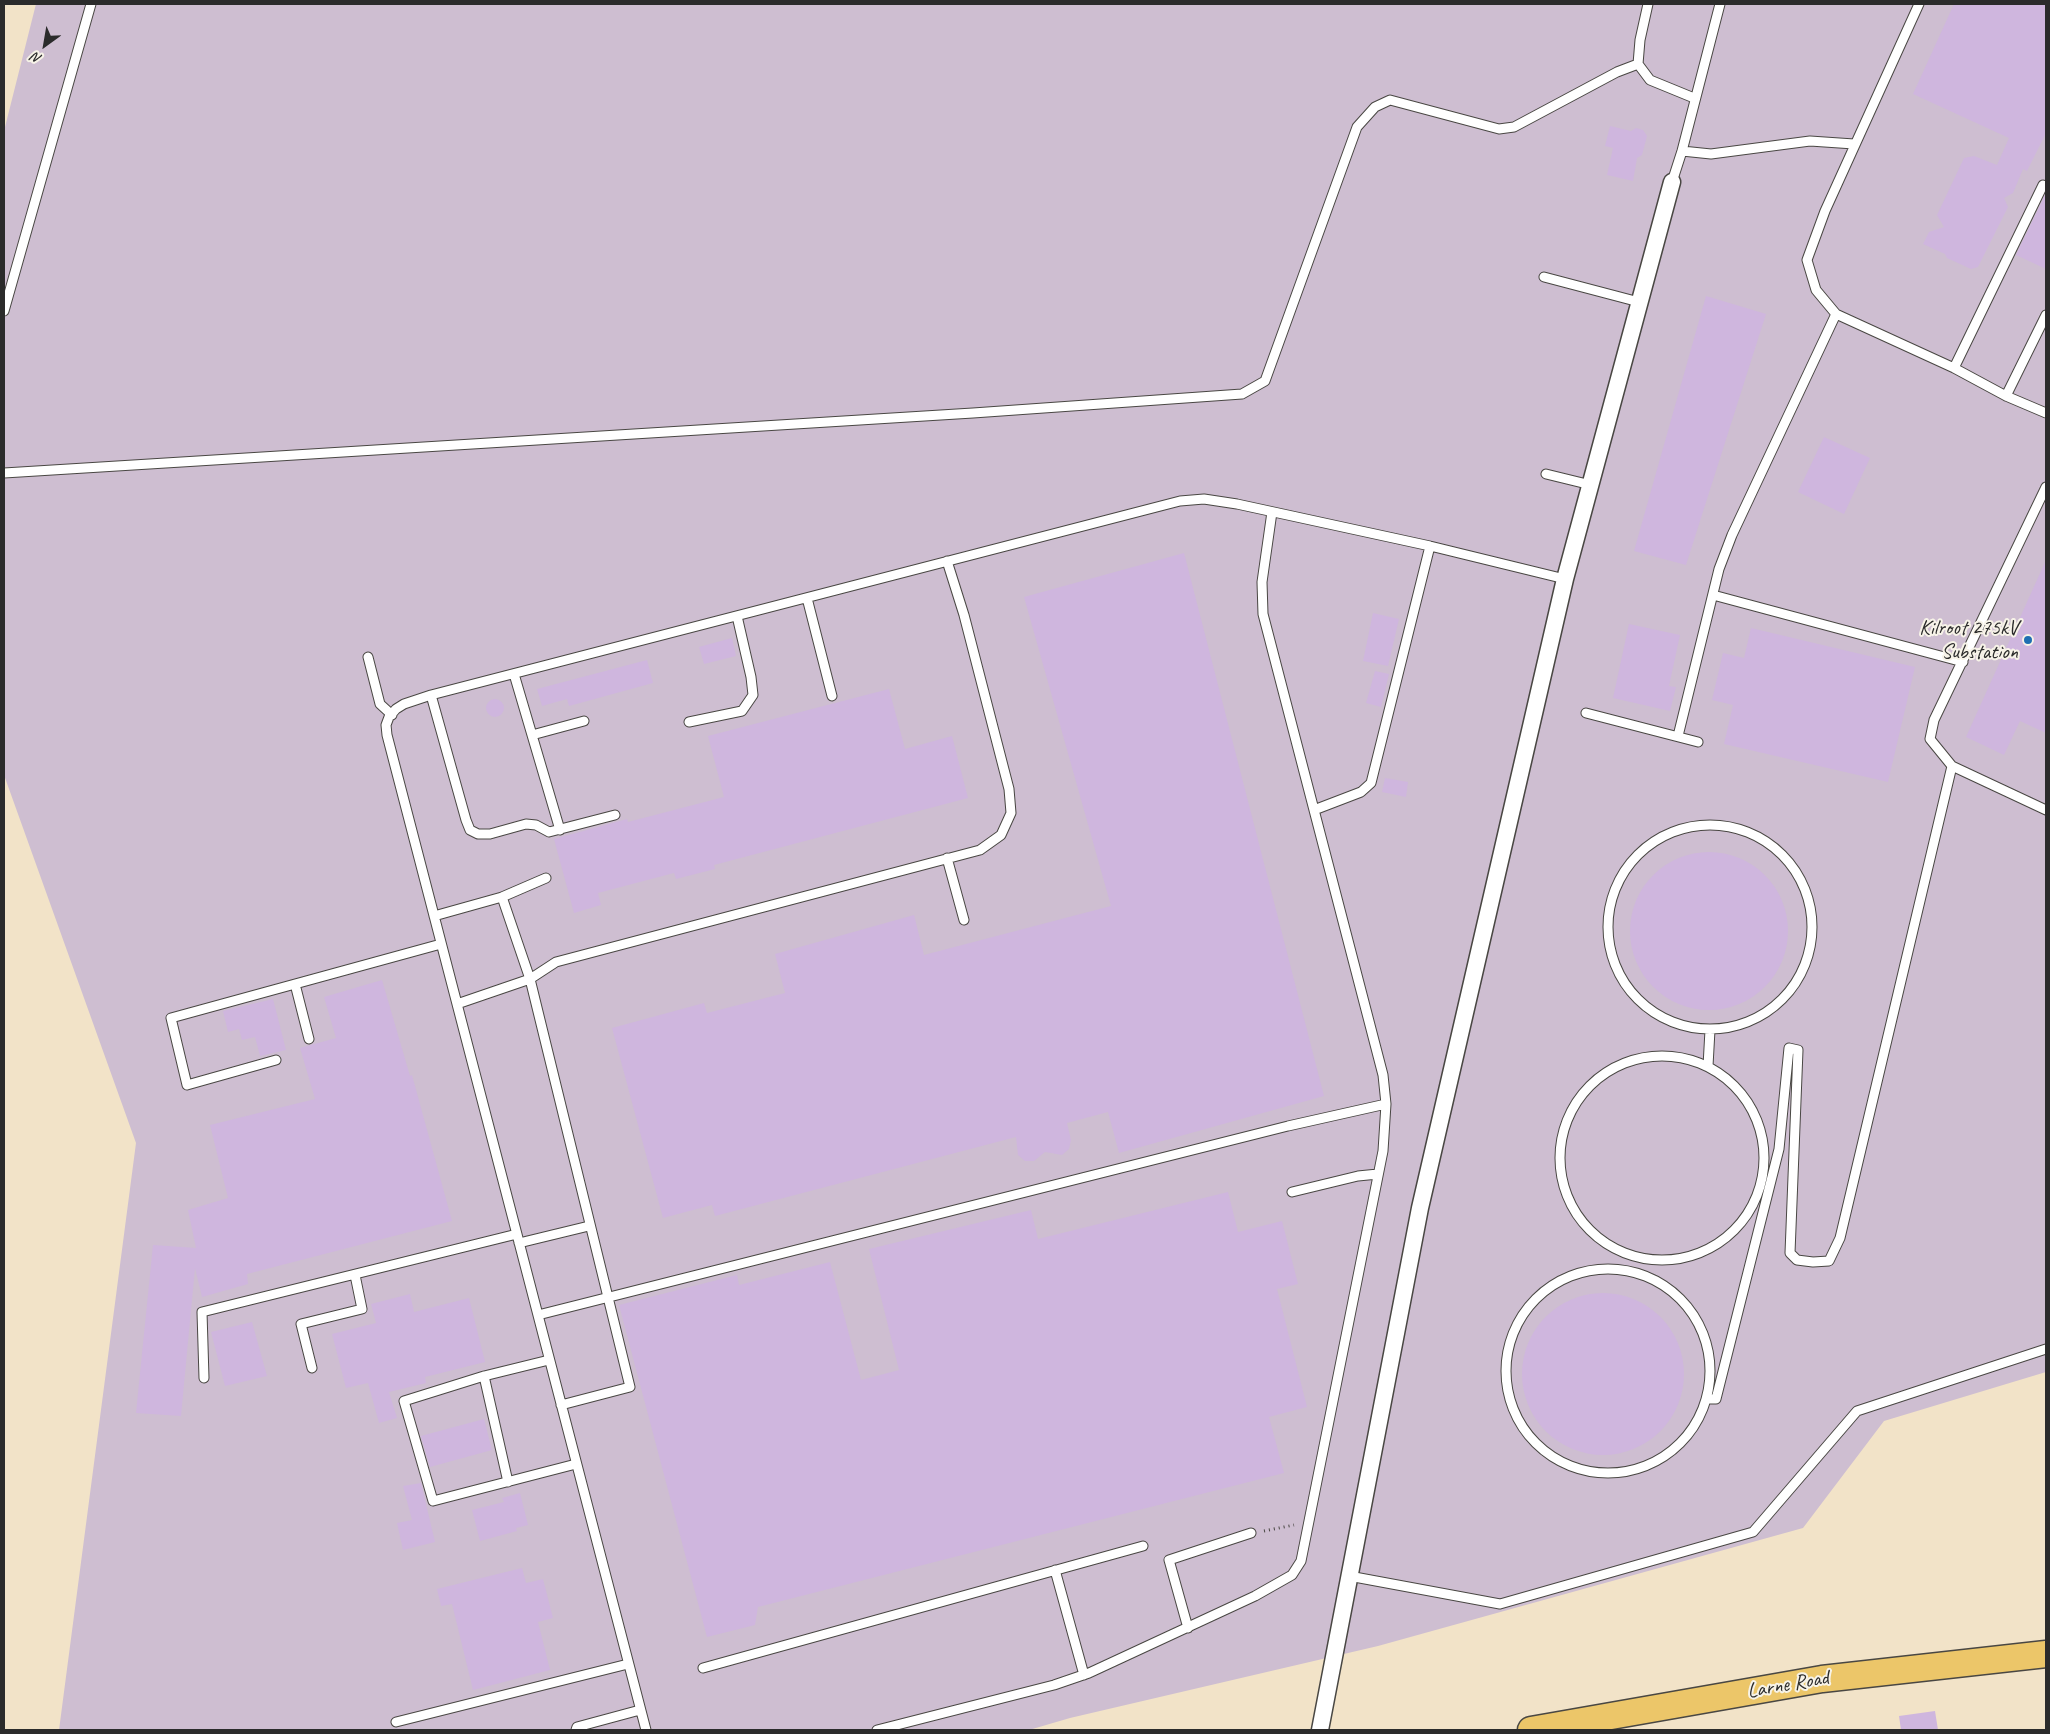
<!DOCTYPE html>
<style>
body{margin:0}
#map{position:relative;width:2050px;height:1734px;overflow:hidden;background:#f2e3c8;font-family:Caveat,sans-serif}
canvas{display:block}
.frame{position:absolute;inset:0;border:5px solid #2b2b2b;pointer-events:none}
.north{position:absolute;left:20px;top:20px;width:50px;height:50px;-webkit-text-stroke:4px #f7f3e8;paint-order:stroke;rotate:212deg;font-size:14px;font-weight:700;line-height:20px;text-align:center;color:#2b2b2b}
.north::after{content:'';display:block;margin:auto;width:18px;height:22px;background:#2b2b2b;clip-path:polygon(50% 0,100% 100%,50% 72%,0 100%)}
</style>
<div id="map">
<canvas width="2050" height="1734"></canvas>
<div class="frame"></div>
<div class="north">N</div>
</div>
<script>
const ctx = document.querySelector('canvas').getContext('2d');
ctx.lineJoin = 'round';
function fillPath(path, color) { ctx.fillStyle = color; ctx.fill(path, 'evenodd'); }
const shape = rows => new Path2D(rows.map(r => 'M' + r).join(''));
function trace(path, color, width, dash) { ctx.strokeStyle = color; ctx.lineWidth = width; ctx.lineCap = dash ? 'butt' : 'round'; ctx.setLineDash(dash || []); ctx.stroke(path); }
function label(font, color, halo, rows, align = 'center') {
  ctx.font = font + ' Caveat,sans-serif'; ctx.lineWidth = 4; ctx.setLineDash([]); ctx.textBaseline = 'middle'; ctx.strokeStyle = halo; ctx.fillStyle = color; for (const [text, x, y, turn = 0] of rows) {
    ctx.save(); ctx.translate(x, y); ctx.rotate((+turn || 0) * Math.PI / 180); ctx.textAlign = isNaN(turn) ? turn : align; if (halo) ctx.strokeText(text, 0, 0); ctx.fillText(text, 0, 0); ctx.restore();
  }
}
fillPath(shape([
 [36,4,2046,4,2046,1372,1884,1421,1803,1528,1378,1646,1070,1718,1029,1730,59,1730,136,1143,4,775,4,131]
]), '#cebed1');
fillPath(shape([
 [1954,4,2046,4,2046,133,2027,171,2023,169,2013,193,2004,198,2008,207,1978,267,1971,269,1947,258,1945,254,1923,244,1929,232,1944,227,1937,215,1964,158,1974,156,1997,165,2009,138,1913,94],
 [1610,126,1631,131,1636,128,1643,130,1647,136,1642,155,1637,158,1633,181,1607,175,1613,148,1605,146],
 [2046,193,2046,269,2016,255],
 [1706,296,1766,314,1686,565,1634,551],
 [1824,437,1870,458,1844,514,1798,492],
 [1184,553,1324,1096,1119,1153,1108,1112,1067,1123,1071,1140,1069,1149,1062,1155,1045,1152,1034,1161,1025,1161,1018,1155,1016,1137,715,1216,712,1205,663,1218,612,1028,704,1003,707,1013,785,993,775,954,914,915,924,955,1111,906,1024,597],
 [2046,560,2046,733,2020,721,2004,755,1966,737],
 [1373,613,1399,619,1388,666,1363,661],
 [1629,624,1680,635,1669,686,1676,687,1670,711,1613,698],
 [1751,628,1915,667,1888,782,1724,744,1733,705,1712,700,1723,653,1744,658],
 [732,638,736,656,704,664,699,647],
 [647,660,653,683,569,706,567,699,542,706,537,689],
 [1375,671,1389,674,1381,707,1366,703],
 [889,689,905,749,952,736,968,798,714,865,715,869,676,879,674,873,598,893,601,905,574,913,554,839,627,819,628,822,724,797,708,736],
 '486 708a9 9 0 1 1 18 0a9 9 0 1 1-18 0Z',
 [1385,778,1408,782,1406,797,1382,792],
 '1630 931a79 79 0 1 1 158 0a79 79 0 1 1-158 0Z',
 [382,980,410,1076,412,1075,452,1221,247,1274,248,1284,202,1297,195,1268,181,1416,136,1413,153,1245,196,1248,188,1210,228,1198,210,1125,315,1099,300,1048,336,1038,324,997],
 [273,999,286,1050,260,1056,255,1037,242,1040,239,1029,228,1032,223,1011],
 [1228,1192,1238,1232,1282,1221,1298,1284,1277,1289,1307,1407,1269,1417,1284,1473,758,1607,755,1625,707,1637,619,1305,737,1275,739,1285,830,1262,861,1380,899,1370,869,1249,1031,1210,1038,1239],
 '1522 1374a81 81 0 1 1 162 0a81 81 0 1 1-162 0Z',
 [410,1294,414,1312,469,1298,485,1362,425,1377,426,1383,389,1392,397,1418,379,1423,368,1383,346,1388,332,1334,376,1323,371,1304],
 [252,1322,267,1376,225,1386,211,1332],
 [484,1419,492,1450,430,1467,421,1436],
 [421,1483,435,1542,403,1550,397,1523,412,1520,403,1486],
 [520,1493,528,1525,516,1528,517,1531,480,1541,472,1510,504,1502,502,1498],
 [522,1568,526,1583,543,1579,553,1618,538,1622,550,1670,473,1690,452,1604,441,1606,437,1589],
 [1935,1711,1938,1730,1901,1730,1899,1716]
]), '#cfb6de');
const service = shape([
 [1648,4,1640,40,1638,64,1650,80,1694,98],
 [1919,4,1825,211,1807,260,1816,290,1836,314,1954,368,2006,396,2046,413],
 [1682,151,1711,154,1810,141,1854,144],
 [1672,182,1682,151,1720,4],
 [1544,277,1639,302],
 [4,311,91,4],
 [1954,368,2043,185],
 [2006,396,2046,315],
 [4,473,973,413,1242,394,1265,381,1357,127,1375,107,1390,100,1499,129,1514,127,1617,72,1638,64],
 [1546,474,1591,485],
 [2046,487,1934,720,1930,739,1952,766,2046,810],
 [1713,595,1963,662],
 [807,598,832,696],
 [368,657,380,704,392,715],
 [514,674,560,830],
 [431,695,466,820,470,830,478,834,490,834,526,824,536,825,549,832,615,815],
 [1586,713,1698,742],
 [689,722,742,711,753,695,751,677,737,616],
 [532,735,584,721],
 [1678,736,1719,569,1732,535,1836,314],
 [1314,810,1361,792,1371,783,1430,546],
 '1608 927a102 102 0 1 1 204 0a102 102 0 1 1-204 0Z',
 [947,858,964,920],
 [502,897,530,979,630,1387,561,1405],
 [434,916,502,897,546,878],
 [295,984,309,1039],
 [457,1004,530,979,556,962,980,850,1001,835,1011,813,1009,789,964,615,947,561],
 '1560 1158a102 102 0 1 1 204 0a102 102 0 1 1-204 0Z',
 [276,1060,187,1085,171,1018,441,944],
 [1708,1066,1710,1030],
 [1292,1192,1358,1176,1378,1174],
 [519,1243,589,1226],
 '1506 1371a102 102 0 1 1 204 0a102 102 0 1 1-204 0Z',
 [538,1315,1288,1126,1386,1104],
 [549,1360,484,1376,404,1401,433,1501,576,1464],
 [312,1368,301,1324,362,1309,355,1275],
 [484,1376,508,1482],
 [204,1378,202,1312,517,1234],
 [1707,1399,1716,1399,1779,1149,1789,1048,1798,1050,1790,1253,1797,1260,1813,1262,1829,1261,1840,1238,1952,766],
 [1055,1570,1084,1675],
 [1349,1576,1500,1604,1753,1532,1857,1411,2046,1349],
 [1188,1628,1169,1560,1251,1533],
 [703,1668,1143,1546],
 [396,1722,628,1664],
 [576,1730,577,1727,640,1710],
 [646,1730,387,735,386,725,389,717,396,709,404,704,431,695,1180,501,1204,499,1237,504,1430,546,1565,579],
 [877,1730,1054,1685,1089,1673,1255,1596,1292,1575,1301,1561,1383,1151,1386,1104,1383,1075,1263,614,1262,582,1272,512]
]);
const minor = shape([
 [1320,1730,1420,1208,1565,579,1672,182]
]);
const primary = shape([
 [1531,1730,1822,1679,2046,1654]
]);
trace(service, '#494743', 11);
trace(minor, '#494743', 19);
trace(primary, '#494743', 29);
trace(shape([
 [1264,1531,1294,1525]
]), '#494743', 3, [1, 4]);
trace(service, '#fff', 9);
trace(minor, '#fff', 16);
trace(primary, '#ecc669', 26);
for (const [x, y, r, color] of [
 [2028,640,5,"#1f6fb2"]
]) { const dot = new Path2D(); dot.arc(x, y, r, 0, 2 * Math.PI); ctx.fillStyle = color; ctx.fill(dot); trace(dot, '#f7f3e8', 2); }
label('21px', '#2b2b2b', '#f7f3e8', [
 ["Kilroot 275kV",2018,628],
 ["Substation",2018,652]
], 'right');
label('21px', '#2b2b2b', '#f7f3e8', [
 ["Larne Road",1788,1685,-10]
]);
</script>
